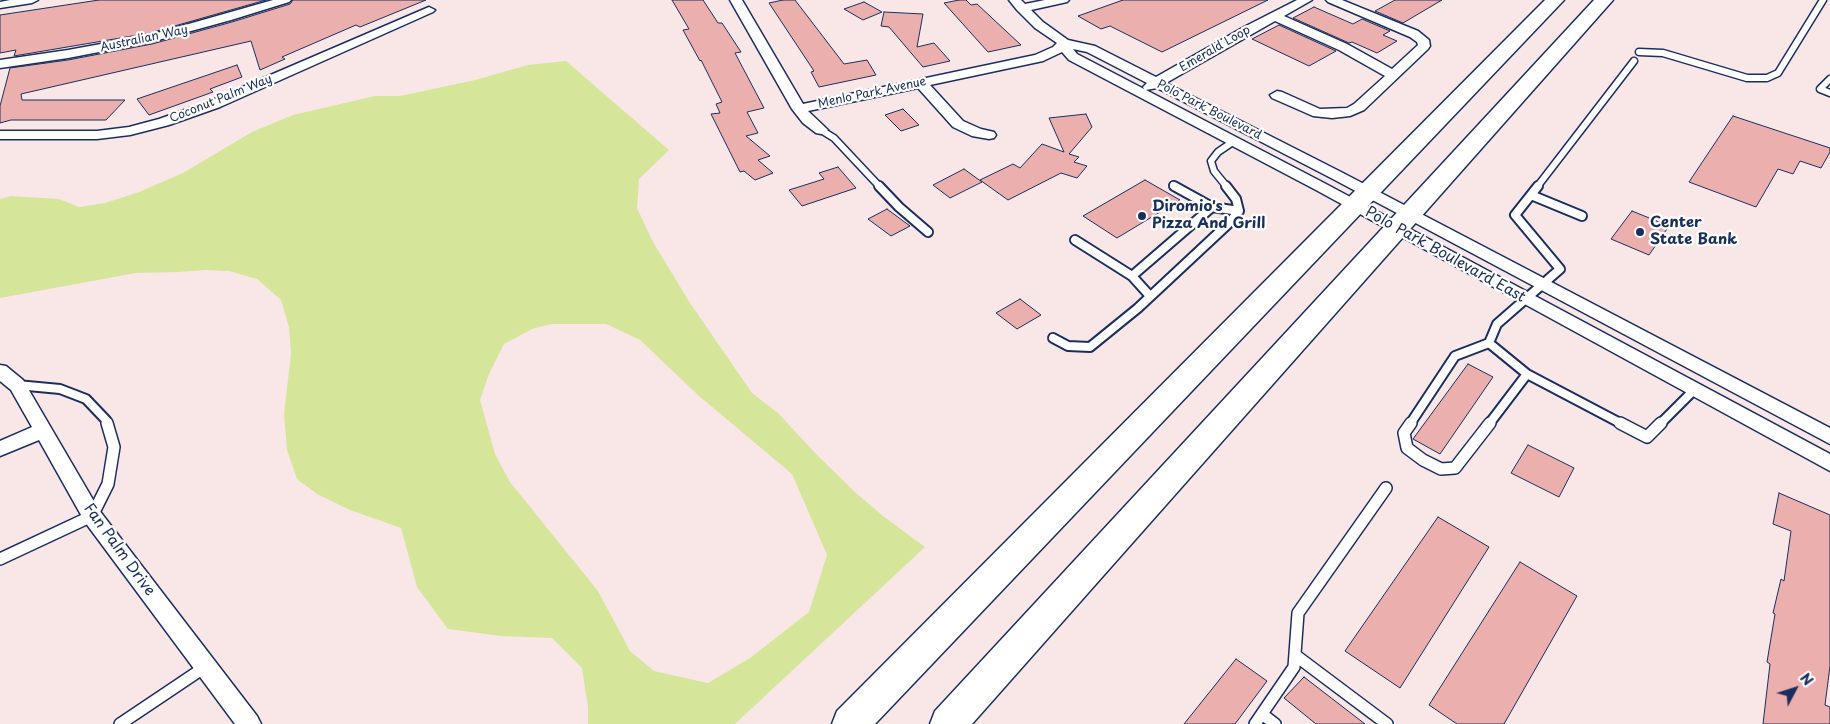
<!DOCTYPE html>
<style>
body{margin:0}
#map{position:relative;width:1830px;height:724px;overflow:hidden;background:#f9e7e7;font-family:"Playpen Sans",sans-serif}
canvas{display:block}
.north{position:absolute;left:1770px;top:664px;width:50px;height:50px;-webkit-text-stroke:4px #fff;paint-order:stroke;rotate:50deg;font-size:14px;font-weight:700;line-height:20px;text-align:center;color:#1b2f5e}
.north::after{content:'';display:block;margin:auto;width:18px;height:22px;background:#1b2f5e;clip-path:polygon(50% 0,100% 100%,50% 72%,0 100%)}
</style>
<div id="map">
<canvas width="1830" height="724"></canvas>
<div class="north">N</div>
</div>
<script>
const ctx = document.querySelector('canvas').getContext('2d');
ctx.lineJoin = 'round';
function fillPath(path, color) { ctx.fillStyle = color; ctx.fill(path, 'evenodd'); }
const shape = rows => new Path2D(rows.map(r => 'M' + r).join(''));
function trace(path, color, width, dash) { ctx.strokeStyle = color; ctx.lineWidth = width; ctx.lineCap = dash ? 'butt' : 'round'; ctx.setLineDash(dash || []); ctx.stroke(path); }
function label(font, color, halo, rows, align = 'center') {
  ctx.font = font + ' "Playpen Sans",sans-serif'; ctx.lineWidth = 4.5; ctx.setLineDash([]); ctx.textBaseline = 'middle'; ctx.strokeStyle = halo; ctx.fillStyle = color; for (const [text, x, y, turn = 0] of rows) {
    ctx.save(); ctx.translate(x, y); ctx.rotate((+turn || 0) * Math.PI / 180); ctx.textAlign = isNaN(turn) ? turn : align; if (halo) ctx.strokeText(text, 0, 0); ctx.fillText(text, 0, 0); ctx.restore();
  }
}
fillPath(shape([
 [566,61,669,150,639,179,637,208,653,242,690,303,752,393,778,413,817,455,856,493,883,516,925,547,735,724,588,724,588,707,582,668,552,638,501,636,448,629,417,587,401,528,350,510,317,494,297,479,287,450,284,414,291,354,289,327,281,300,257,279,229,271,206,270,178,272,136,273,0,298,0,199,11,196,59,199,79,207,105,203,139,192,183,173,252,132,293,115,375,96,400,96,419,92,475,80,528,65],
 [551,324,606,324,640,340,699,396,792,474,827,555,809,612,750,658,708,683,654,671,630,651,598,591,510,482,495,454,480,400,489,374,504,344,532,329]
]), '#d5e69a');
const building = shape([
 [99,0,266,0,150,33,14,56,16,50,0,53,0,15,99,0],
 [293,0,426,0,360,27,356,25,282,57,285,59,260,70,251,41,21,94,22,100,125,100,106,120,11,120,0,123,0,106,10,68,68,60,152,44,232,22,290,4,293,0],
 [672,0,703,0,718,23,722,23,741,52,735,53,764,108,747,112,758,133,746,136,770,156,758,160,773,173,755,180,744,171,740,172,711,114,720,113,716,104,722,102,701,60,700,61,683,30,689,29,672,0],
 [783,0,795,0,844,64,867,60,876,75,819,87,811,72,814,71,769,3,783,0],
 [959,0,966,0,971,5,977,4,1021,45,988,52,944,3,959,0],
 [1123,0,1268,0,1162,52,1110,26,1101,29,1078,16,1123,0],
 [1395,0,1442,0,1403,23,1375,11,1395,0],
 [864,2,882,12,863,20,844,9,864,2],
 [1314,7,1353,24,1362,19,1390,31,1383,35,1397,41,1377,53,1352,42,1349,43,1293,18,1314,7],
 [884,12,923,14,917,47,934,43,950,61,923,67,889,27,881,26,884,12],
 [1279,25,1336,51,1309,66,1252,39,1279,25],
 [237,65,242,77,210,89,213,92,149,115,137,99,237,65],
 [903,109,919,125,901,131,885,115,903,109],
 [1086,114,1092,127,1069,154,1079,157,1074,162,1087,166,1077,178,1061,173,1008,200,980,180,1013,164,1020,168,1042,144,1064,152,1049,118,1086,114],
 [1733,116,1830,148,1830,152,1821,168,1800,161,1793,174,1778,169,1756,207,1689,182,1733,116],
 [838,167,856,188,802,206,789,190,824,179,819,173,838,167],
 [964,169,982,182,950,198,933,185,964,169],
 [1145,180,1180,200,1117,238,1083,216,1145,180],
 [887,209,910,226,891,236,868,219,887,209],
 [1632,211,1669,226,1649,255,1611,239,1632,211],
 [1020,299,1041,315,1017,329,996,313,1020,299],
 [1468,364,1493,377,1440,454,1413,439,1468,364],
 [1528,445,1574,468,1559,497,1511,473,1528,445],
 [1779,493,1830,515,1830,666,1825,705,1830,707,1830,724,1763,724,1770,664,1767,662,1775,614,1773,613,1781,579,1784,581,1791,531,1773,524,1779,493],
 [1438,517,1489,547,1400,688,1345,651,1438,517],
 [1520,562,1577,596,1504,724,1457,724,1429,705,1520,562],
 [1236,659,1267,681,1235,724,1184,724,1236,659],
 [1304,677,1365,724,1316,724,1284,698,1304,677]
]);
fillPath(building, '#ebafae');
trace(building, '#1b2f5e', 1);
const serviceFar2 = shape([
 [1639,52,1663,53,1747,78,1767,78,1778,73,1823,0],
 [1830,79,1820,89,1830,93],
 [821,130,834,138,880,187],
 [1173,185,1177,187],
 [1227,187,1214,171,1211,161,1218,152,1234,141],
 [1537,187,1634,61]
]);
const serviceFar1 = shape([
 [879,186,899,207,928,232],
 [1174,186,1212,207],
 [1538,186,1515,215,1560,269,1497,324,1489,343,1527,374,1622,424],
 [1531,195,1582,216],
 [1075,240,1132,276],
 [1150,296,1132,276,1212,207,1239,211],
 [1053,338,1068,346,1090,347,1138,308,1228,224,1239,211,1236,199,1226,186],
 [17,385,60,389,86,399,106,420,107,424],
 [1410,424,1455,356,1489,343],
 [1489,424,1527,374],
 [1660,424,1694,390]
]);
const service = shape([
 [1411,423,1404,433,1407,448,1423,460,1441,469,1455,468,1490,423],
 [1620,423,1647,437,1661,423],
 [0,559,92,516,108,484,114,447,107,423],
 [1295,655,1387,724],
 [1262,714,1275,724],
 [120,724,205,667],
 [1255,724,1294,667,1298,613,1386,488]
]);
const minor = shape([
 [10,0,38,0,32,3,0,8,0,2,10,0],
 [273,0,291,0,289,2,231,20,151,42,68,58,0,68,0,60,68,50,150,35,273,0],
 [730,0,742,0,803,104,1035,55,1053,47,1057,43,1035,28,1017,10,1009,0,1021,0,1025,4,1045,0,1069,0,1067,2,1031,10,1043,22,1068,40,1095,46,1156,77,1244,27,1297,0,1312,0,1284,16,1347,44,1392,69,1418,45,1417,42,1410,37,1328,2,1326,0,1342,0,1418,31,1429,40,1430,46,1428,49,1364,110,1350,116,1332,118,1313,116,1272,98,1270,95,1277,91,1282,92,1320,109,1347,108,1354,104,1385,76,1339,50,1275,21,1166,83,1343,173,1830,428,1830,444,1333,179,1157,88,1146,90,1326,184,1830,454,1830,471,1316,190,1069,60,1062,52,1043,61,930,85,963,121,981,129,994,132,996,135,994,138,989,139,972,136,953,127,918,88,808,111,828,130,821,134,816,133,803,123,792,109,730,0],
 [1073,49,1087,52,1147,83,1143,87,1144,89,1077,54,1073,49],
 [429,7,435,10,433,12,220,107,169,125,130,135,97,139,0,139,0,131,97,131,129,127,159,119,210,101,429,7],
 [0,365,6,366,23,380,99,510,257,716,261,724,235,724,85,522,39,440,0,456,0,441,32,427,11,390,0,381,0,365]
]);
const trunk = shape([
 [1545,0,1564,0,875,724,832,724,837,711,1545,0],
 [1594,0,1613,0,972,724,930,724,935,711,1594,0]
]);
trace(serviceFar2, '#1b2f5e', 9);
trace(serviceFar1, '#1b2f5e', 12);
trace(service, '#1b2f5e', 14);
trace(minor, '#1b2f5e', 3);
trace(trunk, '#1b2f5e', 3);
trace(serviceFar2, '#fff', 6);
trace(serviceFar1, '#fff', 8);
trace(service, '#fff', 11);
fillPath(minor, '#fff');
fillPath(trunk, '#fff');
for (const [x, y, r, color] of [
 [1142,216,5,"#1b2f5e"],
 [1640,232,5,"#1b2f5e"]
]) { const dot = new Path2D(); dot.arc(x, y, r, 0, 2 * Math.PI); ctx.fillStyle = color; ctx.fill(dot); trace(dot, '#fff', 2); }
label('12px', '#1b2f5e', '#fff', [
 ["Australian Way",144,39,-12],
 ["Emerald Loop",1215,49,-30],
 ["Menlo Park Avenue",872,93,-12],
 ["Coconut Palm Way",221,99,-22],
 ["Polo Park Boulevard",1209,110,27]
]);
label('bold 15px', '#1b2f5e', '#fff', [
 ["Diromio's",1152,207],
 ["Pizza And Grill",1152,224],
 ["Center",1650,223],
 ["State Bank",1650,240]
], 'left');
label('15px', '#1b2f5e', '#fff', [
 ["Polo Park Boulevard East",1445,255,29],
 ["Fan Palm Drive",119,550,54]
]);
</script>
